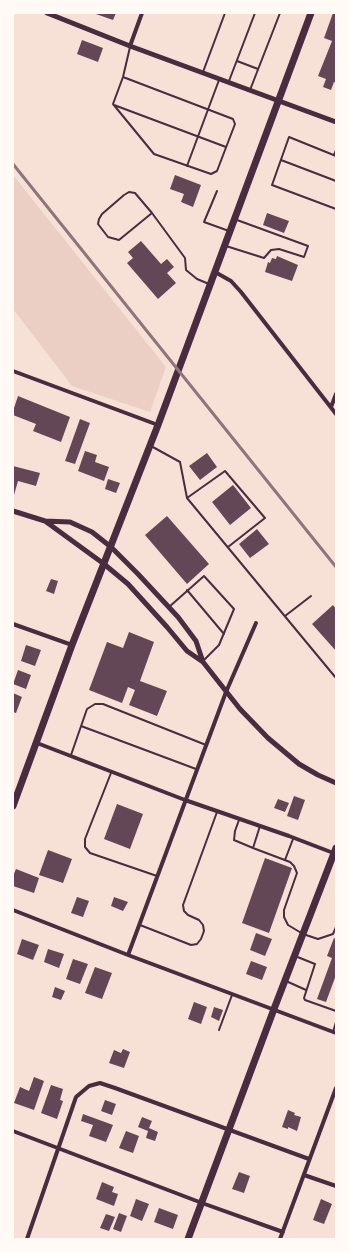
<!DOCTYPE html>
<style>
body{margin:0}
#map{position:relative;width:349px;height:1252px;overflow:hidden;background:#f7e1d7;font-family:"Source Sans 3",sans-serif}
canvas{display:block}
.frame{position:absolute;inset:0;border:14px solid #fffaf5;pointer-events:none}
</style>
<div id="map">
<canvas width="349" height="1252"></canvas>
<div class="frame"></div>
</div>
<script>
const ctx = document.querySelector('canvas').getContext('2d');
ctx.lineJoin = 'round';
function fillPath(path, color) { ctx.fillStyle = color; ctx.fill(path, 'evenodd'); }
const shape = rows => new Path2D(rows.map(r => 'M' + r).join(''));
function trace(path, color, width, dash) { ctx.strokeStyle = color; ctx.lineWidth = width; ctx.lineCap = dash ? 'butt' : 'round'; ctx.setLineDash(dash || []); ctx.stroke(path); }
fillPath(shape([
 [13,175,166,367,150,412,72,386,13,309]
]), '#ebcfc5');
fillPath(shape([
 [93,13,116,13,113,20],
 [333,13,336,13,336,83,334,82,331,90,323,87,326,79,318,76,332,41,324,38],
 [82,40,103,48,98,62,77,54],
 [175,175,201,185,193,207,181,202,184,194,170,189],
 [267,213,289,221,284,233,263,225],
 [141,241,161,264,167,259,174,267,167,273,176,283,158,299,127,263,133,258,128,252],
 [277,256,298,265,292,281,265,272,268,262,270,263,272,258,276,259],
 [18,396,70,417,61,442,33,431,36,424,13,415,13,411],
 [80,419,90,423,75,464,65,461],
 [85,451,97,455,95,462,109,467,104,481,78,471],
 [207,453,217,467,200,480,189,466],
 [13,466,40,473,36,486,18,481,14,495,13,494],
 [108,479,120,483,116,493,105,489],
 [233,485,251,508,230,525,212,502],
 [167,516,209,564,187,584,145,535],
 [257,529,269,544,250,558,239,544],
 [51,579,58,581,54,594,46,591],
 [333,605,336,609,336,651,312,624],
 [129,632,154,642,140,681,167,691,157,716,129,705,135,690,128,687,122,703,89,690,107,642,123,648],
 [26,645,41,650,35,666,21,661],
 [18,670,31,675,26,689,13,684],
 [13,693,22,697,16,713,13,712],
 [294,796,305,800,298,820,287,816],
 [278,799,289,803,285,812,274,808],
 [117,804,143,814,130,849,104,839],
 [48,850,72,859,63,883,39,875],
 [265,858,292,868,269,933,242,923],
 [16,869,39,878,34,893,13,886,13,876],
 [77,897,89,901,83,917,71,913],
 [114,897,128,902,123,911,111,906],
 [256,933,272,939,265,956,250,950],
 [334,938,336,939,336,975,326,1002,317,999,332,958,327,956],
 [22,939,39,945,33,960,17,954],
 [48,949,64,954,59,968,44,962],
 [73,959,88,964,80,984,66,979],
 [251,961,267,967,262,980,246,974],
 [95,967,112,973,102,999,85,993],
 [55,987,65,991,61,1000,52,997],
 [194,1002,207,1007,201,1024,188,1019],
 [214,1007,223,1010,219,1021,211,1017],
 [123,1049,130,1052,124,1068,109,1063,114,1050,121,1053],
 [34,1077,44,1081,34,1110,14,1103,20,1087,29,1091],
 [51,1085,63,1089,60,1100,63,1101,57,1119,41,1113],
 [105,1100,116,1104,112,1115,101,1111],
 [288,1110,295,1113,294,1115,301,1117,297,1131,288,1127,288,1129,282,1127],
 [83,1114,113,1125,106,1142,89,1136,93,1125,81,1121],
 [142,1117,152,1121,149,1128,158,1132,155,1141,146,1138,148,1131,138,1127],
 [126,1131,139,1136,133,1153,119,1148],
 [239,1172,250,1176,244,1193,232,1189],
 [102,1182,114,1187,112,1192,118,1194,114,1206,96,1199],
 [136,1199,149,1204,142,1221,130,1216],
 [321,1199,332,1204,324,1224,313,1220],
 [159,1208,178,1215,173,1229,154,1222],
 [119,1213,127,1216,121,1232,113,1229],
 [106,1214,115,1217,109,1231,100,1228]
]), '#644757');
trace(shape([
 [237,61,258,69],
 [203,72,225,13],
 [229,81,255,13],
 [250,90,280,13],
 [113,104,154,154,211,174,217,171,235,124,233,119,123,77],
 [113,104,123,77,130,47],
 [114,105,226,147],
 [334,155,336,150],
 [336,156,289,137,272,185,336,209],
 [281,160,336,181],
 [187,166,219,80],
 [217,191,204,222,229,231],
 [152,213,119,240,108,237,98,224,99,219,102,214,124,195,129,192,135,193,152,213,185,258,186,270,197,279,209,284],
 [226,246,264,258,271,250,279,249,304,257,308,246,237,220],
 [151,446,180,462,187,498,336,678],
 [187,498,225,471,265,518,228,547],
 [187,590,224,634],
 [169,607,204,576,234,609,219,645,203,661],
 [285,616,311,596],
 [81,726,196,769],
 [71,755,87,709,95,704,103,704,206,745],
 [111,773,85,839,85,847,90,853,157,876],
 [239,820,235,831,234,840,253,848],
 [260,826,253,848,290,862,294,866,297,873,284,910,284,917,288,925,303,934,318,939,333,934,336,927],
 [285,860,293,839],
 [140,925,191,945,197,944,201,939,204,931,203,925,199,920,188,915,184,911,183,905,217,812],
 [295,956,315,964,304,998,305,1000,336,1011],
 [286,981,306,990],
 [219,1030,232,995],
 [333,1032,336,1022]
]), '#4a2c40', 2);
trace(shape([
 [130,46,142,13],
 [215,272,231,281,241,292,336,414],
 [13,371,158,425],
 [331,407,336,394],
 [13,624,72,645],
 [37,743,185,800,289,836,336,854],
 [13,910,128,955,336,1033],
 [128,955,226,692,256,623],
 [13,1131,202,1203,283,1232],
 [304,1175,336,1186],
 [27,1239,76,1097,89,1086,100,1083,115,1088,309,1159],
 [280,1239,336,1088]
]), '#4a2c40', 4);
trace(shape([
 [47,13,130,46,336,122],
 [13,511,45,521,70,522,92,532,111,547,138,574,178,617,196,641,203,662],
 [45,521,104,564,128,584,167,627,187,651,203,662,240,709,268,738,299,764,318,775,336,783]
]), '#4a2c40', 5);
trace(shape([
 [13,806,72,645,158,425,311,13],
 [188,1239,274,1009,336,848]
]), '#4a2c40', 7);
trace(shape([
 [13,164,336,567]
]), '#8f747c', 3);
</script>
